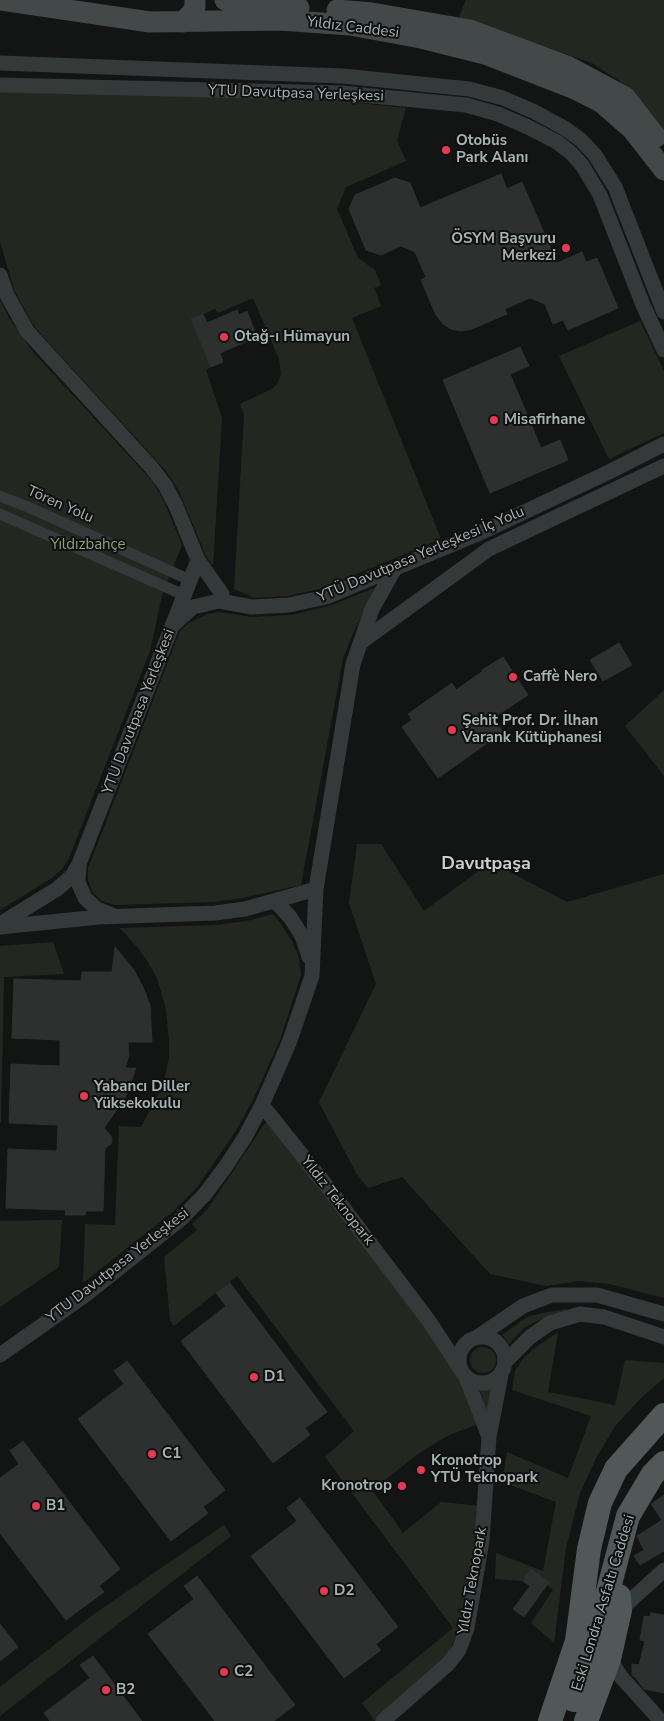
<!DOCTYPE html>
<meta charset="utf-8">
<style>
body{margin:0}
canvas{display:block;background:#131414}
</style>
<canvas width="664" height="1721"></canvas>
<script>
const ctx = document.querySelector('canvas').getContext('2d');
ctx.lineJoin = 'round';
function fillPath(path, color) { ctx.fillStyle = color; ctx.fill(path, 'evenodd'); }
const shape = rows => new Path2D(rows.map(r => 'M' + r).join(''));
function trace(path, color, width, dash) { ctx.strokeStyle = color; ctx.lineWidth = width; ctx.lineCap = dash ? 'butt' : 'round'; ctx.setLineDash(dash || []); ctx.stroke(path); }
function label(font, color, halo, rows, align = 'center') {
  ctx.font = font + ' "Nunito Sans",sans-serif'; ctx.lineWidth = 4; ctx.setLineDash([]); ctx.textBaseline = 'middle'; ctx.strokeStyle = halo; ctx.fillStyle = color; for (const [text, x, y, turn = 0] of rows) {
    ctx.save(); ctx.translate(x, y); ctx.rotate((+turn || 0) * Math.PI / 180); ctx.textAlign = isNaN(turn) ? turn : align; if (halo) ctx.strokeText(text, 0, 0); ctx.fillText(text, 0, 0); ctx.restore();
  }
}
fillPath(shape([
 [466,0,664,0,664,132,630,88,592,63,459,17],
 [0,88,341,101,406,108,397,140,406,161,346,187,337,209,358,258,375,270,381,285,374,288,381,306,352,318,441,539,323,588,288,596,254,598,234,589,244,415,240,404,272,389,278,383,281,374,279,359,253,298,218,313,215,309,191,319,211,367,206,370,222,418,213,566,206,556,179,491,166,471,47,341,34,326,15,292,0,242],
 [0,300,9,318,33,352,152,481,163,499,182,545,162,595,150,651,69,858,62,869,52,878,0,910],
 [640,321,664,371,664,433,609,459,559,356],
 [377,587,353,633,343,659,301,885,243,898,214,902,115,905,102,901,93,893,88,881,88,868,180,631,189,623,208,614,219,612,252,617,291,615,329,606],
 [664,690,664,776,625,726],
 [357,844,381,844,424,911,491,862,567,902,664,874,664,1298,610,1284,578,1281,546,1286,490,1274,402,1177,368,1188,356,1173,319,1102,376,984,349,903],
 [273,914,281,924,292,941,299,958,301,975,280,1040,253,1100,235,1132,197,1187,174,1211,83,1283,85,1224,115,1225,119,1126,141,1127,159,1093,165,1076,169,1059,169,1041,166,1009,157,978,148,962,138,948,120,928,216,925,247,921],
 [53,942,64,974,4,977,1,1122,0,1123,0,946],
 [265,1123,272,1124,381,1266,464,1380,476,1425,449,1435,422,1451,372,1490,403,1533,441,1502,480,1506,465,1615,449,1652,432,1672,377,1721,375,1721,362,1703,453,1628,325,1457,354,1431,237,1276,174,1326,170,1320,164,1257,197,1230,192,1224,207,1210],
 [62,1220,59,1267,0,1307,0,1221],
 [566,1309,567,1312,537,1321,524,1328,509,1344,502,1335,527,1317,542,1313],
 [558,1332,548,1392,615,1405,625,1360,664,1363,664,1378,642,1397,616,1425,597,1456,580,1493,566,1548,554,1643,531,1623,553,1590,547,1585,549,1582,531,1569,523,1581,495,1579,496,1553,543,1571,556,1502,502,1482,507,1452,568,1478,591,1416,512,1390,515,1371,523,1359,532,1350],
 '470 1360a13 13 0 1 1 26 0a13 13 0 1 1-26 0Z',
 [492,1389,489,1420,480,1390],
 [224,1525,231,1536,0,1716,0,1687,94,1614]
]), '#24271f');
const building = shape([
 [501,174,507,189,522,182,557,263,582,252,586,262,597,258,618,308,568,330,563,320,553,324,545,304,530,298,505,309,507,314,472,329,461,331,451,329,443,324,436,315,421,280,426,277,415,252,401,246,381,255,366,250,349,209,355,195,395,178,410,183,420,208,501,174],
 [237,310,239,315,247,311,255,332,248,335,250,340,220,353,223,362,211,367,191,319,203,314,207,323,237,310],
 [520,347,529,366,510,374,541,448,560,440,568,460,490,493,443,380,520,347],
 [619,643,632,665,603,681,590,660,619,643],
 [503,657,528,695,493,718,503,732,438,778,402,727,412,720,408,714,452,683,456,690,483,671,482,670,503,657],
 [115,947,134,970,142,985,150,1005,152,1042,128,1042,129,1055,125,1068,136,1068,125,1098,104,1128,111,1136,112,1140,111,1144,105,1148,103,1211,86,1211,85,1215,65,1215,66,1210,6,1208,8,1149,57,1151,58,1125,9,1123,11,1064,60,1066,60,1040,12,1038,14,979,81,981,82,972,112,972,115,947],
 [230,1283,327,1412,305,1428,310,1435,273,1463,181,1341,226,1306,216,1293,230,1283],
 [127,1361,225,1490,203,1507,208,1513,171,1541,78,1419,124,1384,114,1371,127,1361],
 [23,1441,120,1569,99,1586,104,1592,66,1620,0,1533,0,1478,19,1464,10,1451,23,1441],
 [664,1495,664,1551,640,1565,634,1556,644,1550,637,1536,662,1520,651,1504,664,1495],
 [300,1498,398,1627,376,1644,381,1650,344,1678,251,1556,297,1521,287,1508,300,1498],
 [531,1569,549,1582,524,1617,513,1609,530,1586,523,1581,531,1569],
 [197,1576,295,1705,274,1721,215,1721,148,1634,194,1599,184,1586,197,1576],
 [651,1613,664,1615,664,1693,644,1689,635,1677,632,1675,632,1664,639,1665,645,1641,640,1640,644,1616,650,1617,651,1613],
 [0,1624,18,1647,0,1661,0,1624],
 [93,1656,142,1721,50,1721,44,1713,90,1678,80,1665,93,1656]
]);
fillPath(building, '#2e3030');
trace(building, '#2d2f30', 1);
trace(shape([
 [0,496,28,507,190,580],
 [0,514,184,595]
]), '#343939', 11);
trace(shape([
 [0,63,343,76,469,89,503,98,535,112,566,129,581,140,595,155,615,187,664,312],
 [0,85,342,93,466,105,498,114,528,127,557,142,570,152,582,165,600,195,643,305,664,350],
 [0,275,7,295,27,331,151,467,165,485,176,506,198,560,222,594],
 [172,626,193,607,219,601,252,607,289,605,326,597,482,532,609,472,664,444],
 [360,643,489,549,664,466],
 [79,865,78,882,85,898,97,909,112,915],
 [275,901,290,917,302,936,309,957],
 [0,924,57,889,72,876,79,864,198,560],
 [0,927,99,917,215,913,245,909,316,889],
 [262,1105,329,1189,429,1321,461,1370],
 '459 1360a23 23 0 1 1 46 0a23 23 0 1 1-46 0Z',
 [476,1338,523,1306,552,1295,597,1295,664,1314],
 [0,1355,88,1293,181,1219,205,1194,226,1166,245,1137,262,1105,289,1043,312,976,316,889,353,664,372,609,395,568],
 [506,1361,530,1337,550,1323,580,1314,604,1317,664,1337],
 [466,1377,489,1437],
 [620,1610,664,1570],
 [609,1659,622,1678,661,1721],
 [383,1721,448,1664,459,1650,467,1628,482,1541,489,1437,501,1375]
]), '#343939', 15);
trace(shape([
 [1,0,150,22,280,20,350,25,421,38,485,54,575,89,601,102,632,129,664,170],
 [225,0,299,8],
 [337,10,372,13,470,30,567,66,625,97,656,137],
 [183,22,191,14,195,7,195,0]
]), '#424948', 21);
trace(shape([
 [574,1700,594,1644,628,1516,653,1474,664,1463],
 [550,1721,577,1641,589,1549,600,1503,616,1469,664,1415],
 [586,1721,609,1659,620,1610,619,1596]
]), '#505858', 24);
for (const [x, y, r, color] of [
 [446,150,5,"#e63954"],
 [566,248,5,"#e63954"],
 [224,337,5,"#e63954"],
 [494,420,5,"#e63954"],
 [513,677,5,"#e63954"],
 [452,730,5,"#e63954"],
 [84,1096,5,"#e63954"],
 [254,1377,5,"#e63954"],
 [152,1454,5,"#e63954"],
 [421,1470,5,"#e63954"],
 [402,1486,5,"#e63954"],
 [36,1506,5,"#e63954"],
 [324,1591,5,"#e63954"],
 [224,1672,5,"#e63954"],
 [106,1690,5,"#e63954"]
]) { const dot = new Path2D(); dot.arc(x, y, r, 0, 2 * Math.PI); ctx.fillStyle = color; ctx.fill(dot); trace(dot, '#0e0f0f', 2); }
label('15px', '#a5b4b2', '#0e0f0f', [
 ["Yıldız Caddesi",353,28,7],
 ["YTU Davutpasa Yerleşkesi",296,94,2],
 ["Tören Yolu",60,505,24],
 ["YTÜ Davutpasa Yerleşkesi İç Yolu",421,555,-23],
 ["YTU Davutpasa Yerleşkesi",139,712,-69],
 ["Yıldız Teknopark",337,1201,52],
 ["YTU Davutpasa Yerleşkesi",118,1266,-38],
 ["Yıldız Teknopark",473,1581,-80],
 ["Eski Londra Asfaltı Caddesi",604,1603,-73]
]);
label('bold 15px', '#a5b4b2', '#0e0f0f', [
 ["Otobüs",456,141],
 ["Park Alanı",456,158],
 ["ÖSYM Başvuru",556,239,"right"],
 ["Merkezi",556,256,"right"],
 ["Otağ-ı Hümayun",234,337],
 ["Misafirhane",504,420],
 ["Caffè Nero",523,677],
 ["Şehit Prof. Dr. İlhan",462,721],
 ["Varank Kütüphanesi",462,738],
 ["Yabancı Diller",94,1087],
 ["Yüksekokulu",94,1104],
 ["D1",264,1377],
 ["C1",162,1454],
 ["Kronotrop",431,1461],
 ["YTÜ Teknopark",431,1478],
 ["Kronotrop",392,1486,"right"],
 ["B1",46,1506],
 ["D2",334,1591],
 ["C2",234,1672],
 ["B2",116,1690]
], 'left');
label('15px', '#969e7d', '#0e0f0f', [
 ["Yıldızbahçe",88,545]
]);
label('bold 18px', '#c6d0cf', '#0e0f0f', [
 ["Davutpaşa",486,865]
]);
</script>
